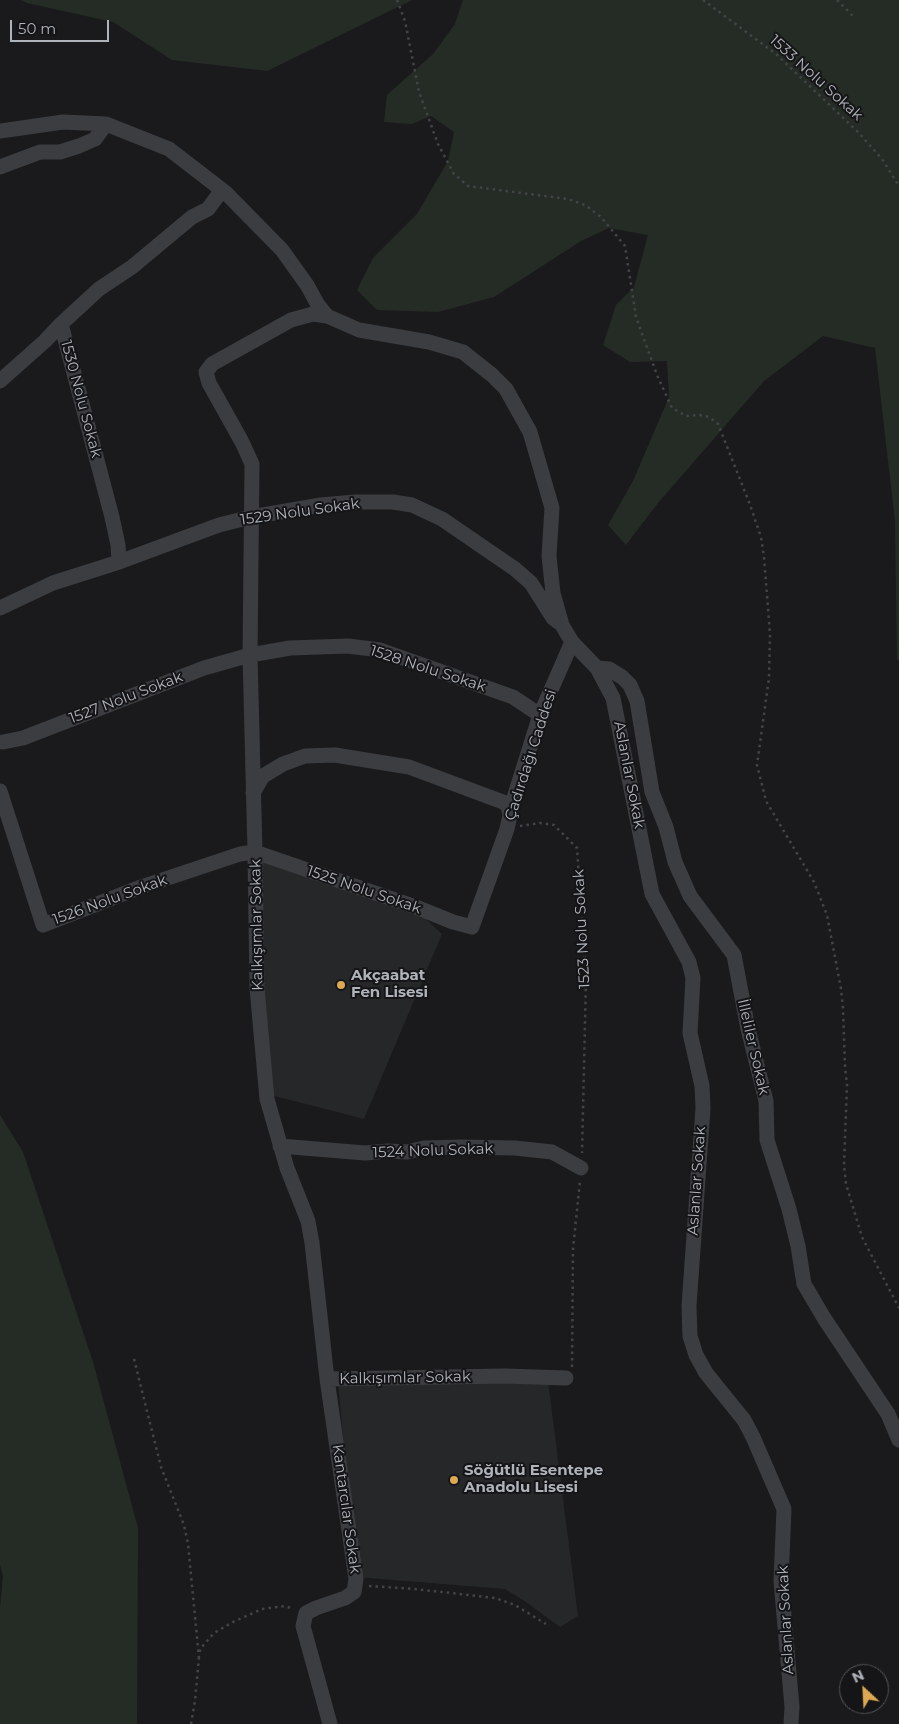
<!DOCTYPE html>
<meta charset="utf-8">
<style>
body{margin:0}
#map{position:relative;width:899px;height:1724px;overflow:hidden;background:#1a1a1c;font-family:Montserrat,sans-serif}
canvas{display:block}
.north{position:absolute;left:839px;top:1664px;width:50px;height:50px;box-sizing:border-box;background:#151517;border:1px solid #535458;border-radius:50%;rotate:335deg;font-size:14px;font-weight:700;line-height:20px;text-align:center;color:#afb3ba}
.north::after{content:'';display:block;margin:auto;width:18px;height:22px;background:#dca852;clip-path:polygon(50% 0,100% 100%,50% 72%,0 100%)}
.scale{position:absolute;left:10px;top:20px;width:99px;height:22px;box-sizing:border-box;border:2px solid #afb3ba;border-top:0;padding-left:6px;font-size:15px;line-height:18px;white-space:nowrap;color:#afb3ba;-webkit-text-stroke:4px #151517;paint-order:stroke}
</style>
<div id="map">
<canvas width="899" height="1724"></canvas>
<div class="north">N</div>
<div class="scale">50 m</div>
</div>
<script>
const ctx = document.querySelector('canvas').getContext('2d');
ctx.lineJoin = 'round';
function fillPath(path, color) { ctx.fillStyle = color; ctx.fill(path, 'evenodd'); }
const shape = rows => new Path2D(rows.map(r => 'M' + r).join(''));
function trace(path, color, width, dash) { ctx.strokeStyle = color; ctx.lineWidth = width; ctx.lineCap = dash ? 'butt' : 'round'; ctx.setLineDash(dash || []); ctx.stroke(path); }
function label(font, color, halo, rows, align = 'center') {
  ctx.font = font + ' Montserrat,sans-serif'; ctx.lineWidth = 4; ctx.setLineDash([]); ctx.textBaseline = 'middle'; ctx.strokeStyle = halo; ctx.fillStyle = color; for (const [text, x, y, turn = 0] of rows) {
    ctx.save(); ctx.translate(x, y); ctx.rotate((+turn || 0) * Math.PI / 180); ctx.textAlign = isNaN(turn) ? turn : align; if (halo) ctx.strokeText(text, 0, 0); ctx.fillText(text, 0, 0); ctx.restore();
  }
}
fillPath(shape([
 [262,860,414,908,442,934,364,1119,271,1095,260,1037],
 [548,1381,578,1616,560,1627,526,1602,505,1589,356,1577,338,1382]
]), '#262729');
fillPath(shape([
 [21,0,412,0,267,71,172,60,113,22,27,3],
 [463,0,899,0,899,660,897,660,895,521,875,348,823,336,764,381,658,503,626,545,608,525,633,481,669,397,667,361,630,362,603,345,616,305,634,287,648,235,609,228,581,241,494,297,438,312,377,310,357,290,373,258,417,214,448,161,454,132,431,116,412,124,384,122,387,95,433,54,455,24],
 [0,1115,23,1152,93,1362,138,1528,137,1724,0,1724,0,1608,3,1576,0,1565]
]), '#252c25');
trace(shape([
 [397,0,405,21,419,92,438,144,454,174,468,186,568,199,585,205,601,217,625,246,636,317,657,375,672,408,686,416,700,415,709,417,718,424,749,502,761,537,764,557,770,634,769,678,757,765,766,801,814,882,827,915,841,989,843,1008,845,1066,847,1085,844,1165,846,1184,862,1237,899,1308],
 [703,0,776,54,818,94,858,132,882,159,899,186],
 [837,0,855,18],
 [520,826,540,823,554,825,577,848,586,980,582,1153],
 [134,1359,161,1467,184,1525,188,1544,199,1658],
 [572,1367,573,1249,580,1181],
 [369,1586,415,1589,495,1598,515,1605,546,1624],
 [200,1652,200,1649,214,1633,233,1622,262,1609,285,1606,293,1609],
 [191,1724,195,1701,199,1657]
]), '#424448', 2.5, [2.5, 4]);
trace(shape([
 [0,131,63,122,106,124,169,149,226,193,282,250,307,285,318,305,327,316,359,330,429,342,463,352,492,375,506,389,530,432,552,508,549,556,553,593,562,625,572,642,597,668,613,698,652,894,689,962,693,978,690,1033,702,1086,703,1108,689,1306,690,1336,696,1355,706,1373,744,1420,753,1437,784,1509,781,1581,792,1707,791,1724],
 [0,167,40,152,60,152,79,146,95,139,106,124],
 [327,316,313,314,291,320,212,364,206,372,209,383,242,442,252,464,250,655,255,852,257,988,267,1099,287,1168,308,1221,312,1243,327,1379,356,1579,354,1592,345,1598,316,1608,306,1613,303,1626,330,1724],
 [0,381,45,341,61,324],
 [119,562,118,545,112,517,61,324,99,289,132,267,192,217,208,209,222,190],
 [0,608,53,583,119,562,219,525,251,517,321,505,355,502,393,502,412,505,442,519,515,569,531,583,553,618,558,622],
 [597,668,609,669,622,677,630,685,637,701,652,792,666,827,675,862,690,896,734,955,748,1029,766,1101,767,1140,789,1209,798,1246,804,1284,824,1318,888,1414,899,1440],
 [3,742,23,738,204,668,250,655,290,648,348,646,380,650,513,697,540,715],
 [0,791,43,925,141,887,240,854,255,852,416,907,453,922,472,927,507,829,513,801,540,715,572,642],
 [253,793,263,776,283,764,305,756,335,755,409,767,503,802,508,806,510,815],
 [280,1146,365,1153,388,1151,407,1152,424,1148,461,1147,515,1148,552,1152,581,1168],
 [327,1379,505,1376,566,1378]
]), '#3c3d41', 15);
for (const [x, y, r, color] of [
 [341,985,5,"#dca852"],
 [454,1480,5,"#dca852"]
]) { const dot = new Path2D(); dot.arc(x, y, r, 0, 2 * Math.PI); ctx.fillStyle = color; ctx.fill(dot); trace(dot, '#151517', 2); }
label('15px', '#afb3ba', '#151517', [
 ["1533 Nolu Sokak",816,78,42],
 ["1530 Nolu Sokak",81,399,75],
 ["1529 Nolu Sokak",300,512,-8],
 ["1528 Nolu Sokak",428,669,18],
 ["1527 Nolu Sokak",126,698,-21],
 ["Çadırdağı Caddesi",531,755,-72],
 ["Aslanlar Sokak",629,775,79],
 ["1525 Nolu Sokak",364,890,19],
 ["1526 Nolu Sokak",110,900,-20],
 ["Kalkışımlar Sokak",257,925,-91],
 ["1523 Nolu Sokak",582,929,-93],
 ["İlleliler Sokak",753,1047,77],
 ["1524 Nolu Sokak",433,1151,-2],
 ["Aslanlar Sokak",697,1181,-86],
 ["Kalkışımlar Sokak",405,1378,-1],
 ["Kantarcılar Sokak",346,1509,82],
 ["Aslanlar Sokak",786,1620,-93]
]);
label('bold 15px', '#afb3ba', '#151517', [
 ["Akçaabat",351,976],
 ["Fen Lisesi",351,993],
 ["Söğütlü Esentepe",464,1471],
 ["Anadolu Lisesi",464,1488]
], 'left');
</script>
